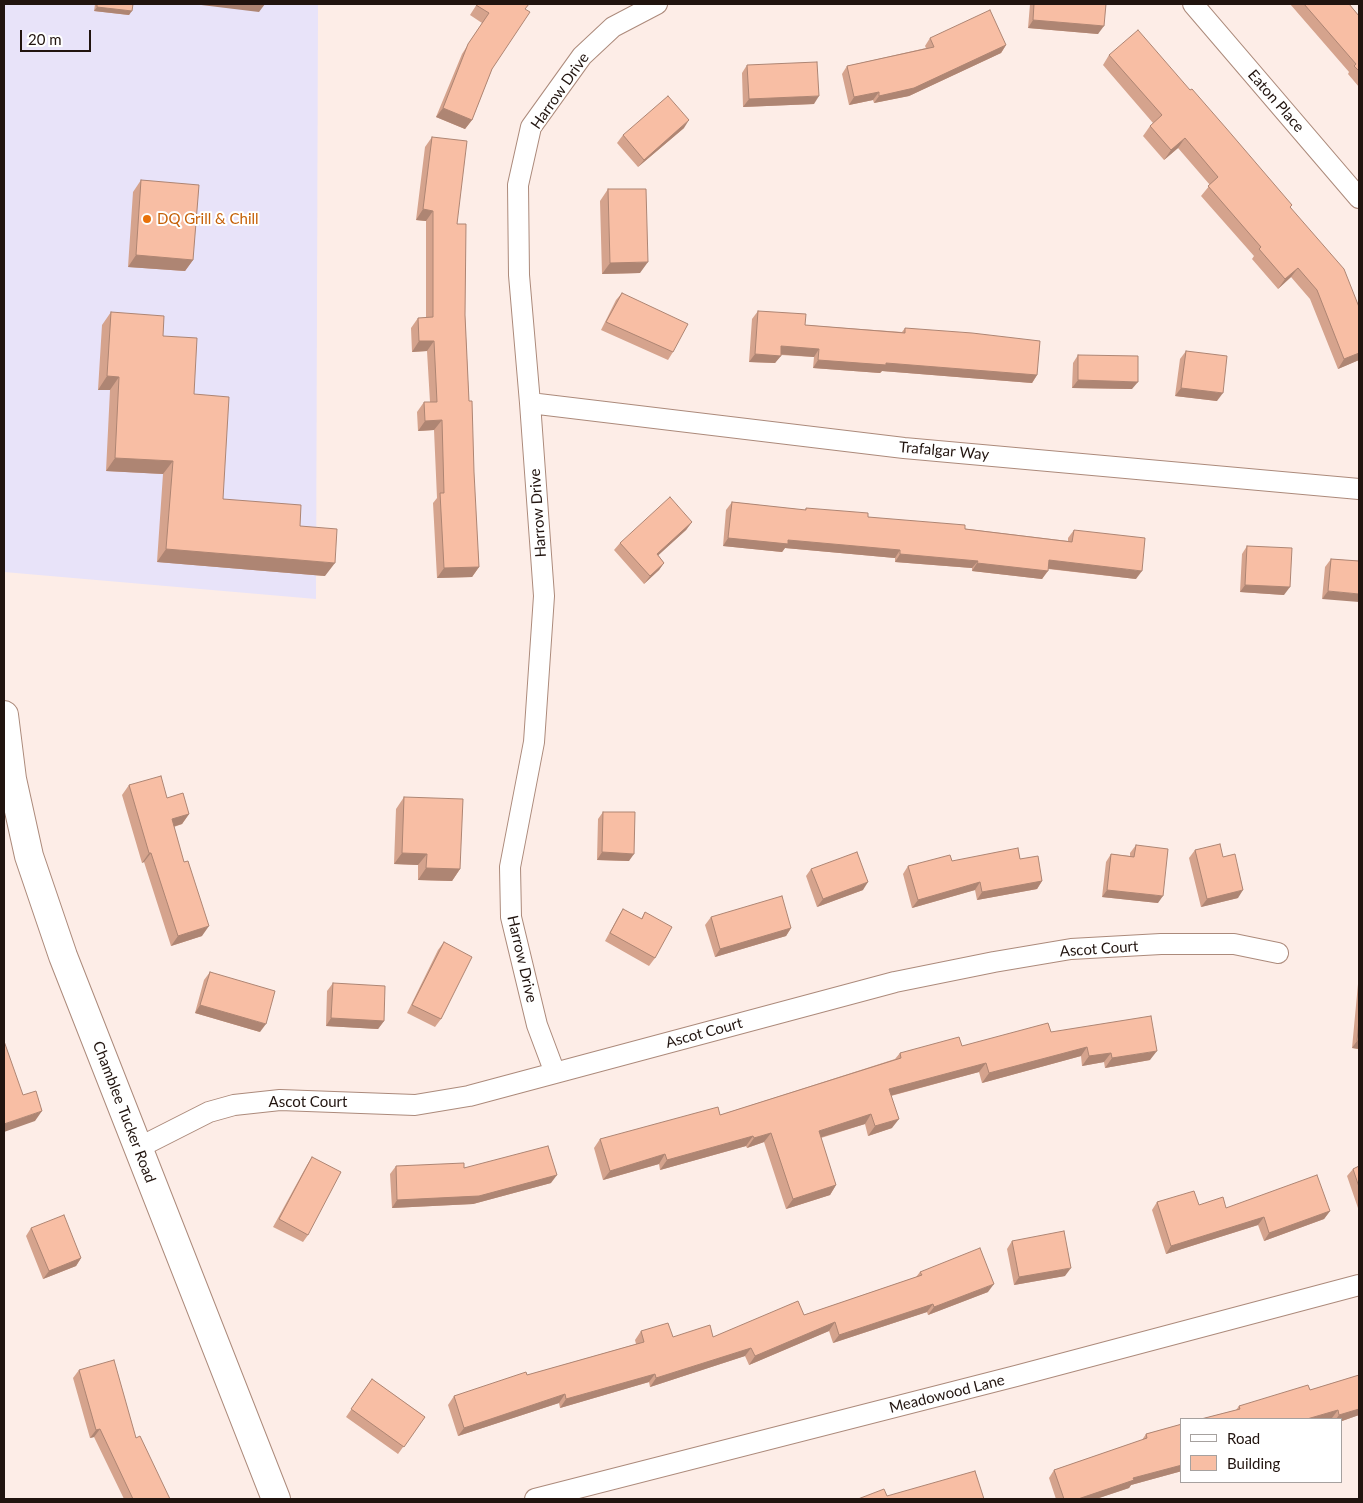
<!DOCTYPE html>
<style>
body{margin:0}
#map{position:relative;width:1363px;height:1503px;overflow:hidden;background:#fdede7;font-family:Lato,sans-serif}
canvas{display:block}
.frame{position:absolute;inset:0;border:5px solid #21140f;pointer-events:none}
.legend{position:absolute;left:1180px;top:1418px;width:162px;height:65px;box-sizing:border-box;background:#fff;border:1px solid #a6a19f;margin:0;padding:6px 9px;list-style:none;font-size:15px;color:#21140f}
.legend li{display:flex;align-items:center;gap:10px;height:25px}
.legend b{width:25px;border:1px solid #a6a19f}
.scale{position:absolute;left:20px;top:30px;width:71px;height:22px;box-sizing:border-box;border:2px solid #21140f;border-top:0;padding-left:6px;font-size:15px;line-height:18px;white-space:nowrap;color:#21140f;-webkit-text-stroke:4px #fff;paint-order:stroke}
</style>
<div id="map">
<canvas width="1363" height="1503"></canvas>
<div class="frame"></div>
<ul class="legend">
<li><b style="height:6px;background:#fff"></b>Road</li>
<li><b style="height:14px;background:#f8bea4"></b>Building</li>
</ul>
<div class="scale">20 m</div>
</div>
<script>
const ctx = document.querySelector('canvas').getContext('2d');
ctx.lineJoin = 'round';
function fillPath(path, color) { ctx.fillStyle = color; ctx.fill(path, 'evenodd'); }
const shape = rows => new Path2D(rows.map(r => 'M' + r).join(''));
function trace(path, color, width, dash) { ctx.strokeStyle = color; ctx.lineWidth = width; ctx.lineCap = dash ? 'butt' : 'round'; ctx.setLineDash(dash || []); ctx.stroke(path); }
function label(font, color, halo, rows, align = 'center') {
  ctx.font = font + ' Lato,sans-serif'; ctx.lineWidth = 4; ctx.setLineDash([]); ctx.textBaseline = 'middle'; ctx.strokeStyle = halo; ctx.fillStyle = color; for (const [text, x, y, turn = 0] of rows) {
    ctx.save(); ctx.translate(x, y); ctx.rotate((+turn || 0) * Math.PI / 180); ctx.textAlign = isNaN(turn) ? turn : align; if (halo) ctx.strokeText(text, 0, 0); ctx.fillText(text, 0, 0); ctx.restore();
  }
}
fillPath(shape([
 [4,4,318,4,316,599,4,572]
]), '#e8e3f9');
const minor = shape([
 [1193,4,1359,198],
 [530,403,904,448,1359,489],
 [555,1073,537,1025,511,917,510,867,534,742,544,596,530,403,519,275,518,185,531,127,582,56,613,27,657,4],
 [138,1148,209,1112,234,1105,280,1100,415,1105,469,1096,895,982,994,962,1071,949,1161,944,1234,944,1278,953],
 [535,1499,1016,1376,1359,1285]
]);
const secondary = shape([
 [4,715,12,779,29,856,63,956,276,1499]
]);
trace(minor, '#ac8a7b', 22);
trace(secondary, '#ac8a7b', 30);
trace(minor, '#fff', 20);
trace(secondary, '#fff', 28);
fillPath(shape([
 [95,4,133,4,129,15,94,11],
 [477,4,525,9,492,69,472,120,465,129,436,117,462,54,482,23,470,15],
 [1030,4,1106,4,1098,34,1028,28],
 [1290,4,1349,4,1359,16,1359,87,1348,74,1349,72],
 [930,38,1006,45,1001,53,909,96,874,103,873,100,849,105,842,74,847,66,926,48,925,46],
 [1109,55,1290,208,1359,360,1338,369,1310,299,1291,277,1278,289,1252,259,1254,256,1201,196,1210,185,1178,148,1164,160,1143,136,1150,126,1153,123,1103,65],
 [747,65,814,104,743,107,742,73],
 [684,128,638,167,617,143,623,135],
 [432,137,457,224,465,315,469,401,479,567,472,577,437,578,433,503,437,498,434,430,418,431,417,412,424,402,430,402,427,351,412,352,411,328,418,318,426,318,426,221,416,220,425,147],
 [141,180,193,260,185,271,128,267,133,192],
 [608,189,640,273,602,274,600,201],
 [622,293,673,352,668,360,601,330,616,300],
 [758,311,805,325,902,332,905,328,1037,375,1032,383,882,371,880,373,813,368,814,357,781,355,775,363,749,362,752,319],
 [111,312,163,336,194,394,223,499,300,526,325,576,157,562,163,474,106,471,110,390,98,390,102,325],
 [1186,351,1217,401,1175,396,1180,359],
 [1078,355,1132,389,1072,388,1073,363],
 [732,502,805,510,806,508,868,517,1068,541,1068,538,1074,530,1136,579,1048,569,1042,579,972,571,972,568,895,562,895,558,785,548,782,552,723,546,726,510],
 [692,522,686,530,658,555,664,563,659,570,644,584,614,550,620,543],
 [1247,546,1284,595,1240,592,1242,554],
 [1331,559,1359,561,1322,599,1325,567],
 [129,785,167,798,189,814,182,824,174,827,202,936,171,946,144,862,142,863,122,795],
 [404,797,460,869,452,881,418,880,418,865,394,864,396,809],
 [603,812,629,861,597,860,598,819],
 [1136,845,1158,903,1102,897,1106,862,1111,854,1130,856,1130,853],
 [1195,850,1223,857,1238,898,1201,907,1189,858],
 [1020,859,1042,881,1037,889,977,900,975,890,912,908,903,874,908,866,952,861],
 [811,869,863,890,817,907,806,876],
 [623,909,641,919,645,912,655,958,649,966,605,941,618,917],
 [711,917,791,928,786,936,715,957,705,925],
 [444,942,441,1019,435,1027,407,1013,438,950],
 [210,972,260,1032,195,1013,204,980],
 [1359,982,1359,1049,1352,1048,1358,984],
 [333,983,384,1021,378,1029,326,1026,327,991],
 [1051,1032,1150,1060,1105,1068,1104,1062,1082,1066,1081,1056,982,1083,979,1072,891,1096,892,1128,868,1136,865,1124,821,1138,836,1185,830,1195,786,1209,764,1142,747,1148,746,1146,660,1170,659,1164,603,1180,594,1148,600,1139,720,1115,895,1059,900,1053,962,1046],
 [312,1157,308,1235,303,1242,273,1227,307,1165],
 [396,1166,464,1168,551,1183,473,1204,392,1208,390,1174],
 [1359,1166,1359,1211,1347,1176,1353,1169],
 [1157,1202,1199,1205,1226,1208,1330,1211,1324,1219,1264,1241,1258,1225,1166,1254,1152,1210],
 [31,1228,81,1258,76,1266,43,1279,26,1236],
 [1012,1241,1065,1276,1014,1285,1007,1249],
 [920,1272,988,1292,928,1315,927,1312,833,1343,829,1331,749,1365,745,1356,650,1387,649,1382,560,1408,559,1403,458,1436,448,1405,454,1396,636,1344,635,1340,641,1331,673,1337,713,1337,804,1315,916,1277],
 [79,1370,136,1438,170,1499,124,1499,94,1437,90,1438,73,1378],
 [1359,1375,1359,1415,1342,1421,1342,1419,1332,1419,1332,1418,1327,1419,1201,1419,1236,1410,1239,1406,1310,1390],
 [372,1379,425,1417,398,1454,346,1417],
 [1182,1424,1182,1471,1131,1485,1129,1488,1096,1499,1056,1499,1049,1478,1054,1470,1142,1440,1146,1434]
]), '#d5a38d');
fillPath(shape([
 [193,4,265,4,259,12],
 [97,7,132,11,129,15,94,11],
 [1033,20,1104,26,1098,34,1028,28],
 [1006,45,1001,53,909,96,874,103,879,96],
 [879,92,873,100,849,105,854,97],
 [819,96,814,104,743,107,749,99],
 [443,108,472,120,465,129,436,117],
 [689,120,684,128,638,167,644,160],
 [1185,138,1178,148,1164,160,1171,150],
 [423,209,433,211,426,221,416,220],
 [136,255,193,260,185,271,128,267],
 [648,262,640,273,602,274,610,263],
 [1298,268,1291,277,1278,289,1285,279],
 [419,341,434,341,427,351,412,352],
 [781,346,819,349,814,357,776,354],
 [1359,353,1359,360,1338,369,1344,359],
 [755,354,781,356,775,363,749,362],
 [818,360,886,363,1037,375,1032,383,882,371,880,373,813,368],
 [107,376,119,377,110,390,98,390],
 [1078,380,1138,382,1132,389,1072,388],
 [1181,388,1223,393,1217,401,1175,396],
 [442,420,434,430,418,431,425,421],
 [115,458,173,461,163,474,106,471],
 [692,522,686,530,651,562,657,554],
 [728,538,788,540,900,550,895,558,785,548,782,552,723,546],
 [166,549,335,563,325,576,157,562],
 [900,554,978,561,972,568,895,562],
 [1049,560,1142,571,1136,579,1043,568],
 [664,563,659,570,644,584,650,576],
 [977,563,1048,571,1042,579,972,571],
 [479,567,472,577,437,578,444,568],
 [1245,585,1290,587,1284,595,1240,592],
 [1328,591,1359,594,1359,602,1322,599],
 [189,814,182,824,165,829,172,819],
 [602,852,634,854,629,861,597,860],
 [149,853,151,853,144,862,142,863],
 [402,853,427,854,418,865,394,864],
 [426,868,460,869,452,881,418,880],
 [1042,881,1037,889,977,900,982,892],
 [868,882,863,890,817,907,823,899],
 [980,882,975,890,912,908,918,900],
 [1107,890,1163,896,1158,903,1102,897],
 [1243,890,1238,898,1201,907,1207,899],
 [209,926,202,936,171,946,178,936],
 [791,928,786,936,715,957,720,949],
 [200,1005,266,1024,260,1032,195,1013],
 [331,1018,384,1021,378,1029,326,1026],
 [1357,1041,1359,1041,1359,1049,1352,1048],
 [1087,1047,1081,1056,982,1083,989,1073],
 [1157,1051,1150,1060,1105,1068,1112,1058],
 [1111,1053,1104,1062,1082,1066,1089,1056],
 [986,1063,979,1072,882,1098,889,1089],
 [42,1111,35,1121,4,1132,4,1124],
 [871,1114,865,1124,812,1140,819,1131],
 [899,1119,892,1128,868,1136,875,1126],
 [771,1133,764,1142,747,1148,754,1138],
 [753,1136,746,1146,660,1170,667,1160],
 [665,1154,659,1164,603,1180,610,1171],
 [557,1175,551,1183,473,1204,392,1208,397,1200],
 [836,1185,830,1195,786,1209,793,1199],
 [1330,1211,1324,1219,1264,1241,1269,1233],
 [1264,1217,1258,1225,1166,1254,1171,1246],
 [81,1258,76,1266,43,1279,49,1271],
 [1071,1268,1065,1276,1014,1285,1019,1277],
 [994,1284,988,1292,928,1315,934,1307],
 [933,1304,927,1312,833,1343,839,1335],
 [835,1322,829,1331,749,1365,755,1356],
 [751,1348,745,1356,650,1387,656,1378],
 [655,1374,649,1382,560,1408,566,1399],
 [565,1394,559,1403,458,1436,464,1428],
 [1359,1409,1359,1415,1342,1421,1342,1419,1336,1419,1339,1415],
 [1338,1410,1332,1418,1327,1419,1307,1419],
 [100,1429,94,1437,90,1438,96,1430],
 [1182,1465,1182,1471,1131,1485,1129,1488,1096,1499,1078,1499,1133,1478]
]), '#ae8573');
const building = shape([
 [97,4,133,4,132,11,97,7,97,4],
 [477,4,529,4,525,9,530,12,492,69,472,120,443,108,468,44,489,13,476,5,477,4],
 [1034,4,1106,4,1104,26,1033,20,1034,4],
 [1304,4,1349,4,1359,16,1359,71,1354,66,1356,64,1304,4],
 [990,10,1006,45,914,88,879,96,879,92,854,97,847,66,934,47,930,38,990,10],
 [1138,30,1190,90,1192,89,1226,128,1292,205,1290,207,1344,269,1359,307,1359,353,1344,359,1317,290,1298,268,1285,279,1259,249,1261,247,1208,186,1218,177,1185,138,1171,150,1150,126,1162,115,1109,55,1138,30],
 [817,62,819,96,749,99,747,65,817,62],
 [668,96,689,120,644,160,623,135,668,96],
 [432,137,467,141,457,224,466,224,465,315,469,401,472,401,474,472,479,567,444,568,440,493,444,493,442,420,425,421,424,402,437,402,434,341,419,341,418,318,433,317,433,211,423,209,432,137],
 [141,180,199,185,193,260,136,255,141,180],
 [608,189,646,189,648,262,610,263,608,189],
 [622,293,688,324,673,352,606,322,622,293],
 [758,311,806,314,805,325,905,333,905,328,972,333,1040,341,1037,375,886,363,886,365,818,360,819,349,781,346,781,356,755,354,758,311],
 [111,312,164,316,163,336,197,338,194,394,229,397,223,499,301,505,300,526,337,529,335,563,166,549,173,461,115,458,119,377,107,376,111,312],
 [1186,351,1227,356,1223,393,1181,388,1186,351],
 [1078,355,1138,356,1138,382,1078,380,1078,355],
 [670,497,692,522,657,554,664,563,650,576,620,543,670,497],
 [732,502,806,510,806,508,868,513,868,517,965,525,965,529,1072,542,1074,530,1145,538,1142,571,1049,560,1048,571,977,563,978,561,900,554,900,550,788,540,788,544,728,538,732,502],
 [1247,546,1292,548,1290,587,1245,585,1247,546],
 [1331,559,1359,561,1359,594,1328,591,1331,559],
 [161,776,167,798,183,793,189,814,172,819,184,862,188,861,209,926,178,936,151,853,149,853,129,785,161,776],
 [404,797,463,799,460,869,426,868,427,854,402,853,404,797],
 [603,812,635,812,634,854,602,852,603,812],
 [1220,844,1223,857,1235,854,1243,890,1207,899,1195,850,1220,844],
 [1136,845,1168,849,1163,896,1107,890,1111,854,1134,857,1136,845],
 [1018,848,1020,859,1038,856,1042,881,982,892,980,882,918,900,908,866,950,855,952,861,1018,848],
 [857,852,868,882,823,899,811,869,857,852],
 [782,896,791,928,720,949,711,917,782,896],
 [623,909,642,919,645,912,672,927,655,958,610,933,623,909],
 [444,942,472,957,441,1019,412,1005,444,942],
 [210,972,275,991,266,1024,200,1005,210,972],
 [333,983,385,986,384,1021,331,1018,333,983],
 [1151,1016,1157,1051,1112,1058,1111,1053,1089,1056,1087,1047,989,1073,986,1063,889,1089,899,1119,875,1126,871,1114,819,1131,836,1185,793,1199,771,1133,754,1138,753,1136,667,1160,665,1154,610,1171,600,1139,718,1107,720,1115,901,1058,900,1053,959,1037,962,1046,1048,1023,1051,1032,1151,1016],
 [1359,1020,1359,1041,1357,1041,1359,1020],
 [4,1041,23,1095,36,1091,42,1111,4,1124,4,1041],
 [548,1146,557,1175,479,1196,397,1200,396,1166,464,1163,464,1168,548,1146],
 [312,1157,341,1172,308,1235,279,1219,312,1157],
 [1359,1166,1359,1187,1353,1169,1359,1166],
 [1317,1175,1330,1211,1269,1233,1264,1217,1171,1246,1157,1202,1194,1191,1199,1205,1223,1197,1226,1208,1317,1175],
 [64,1215,81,1258,49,1271,31,1228,64,1215],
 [1064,1231,1071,1268,1019,1277,1012,1241,1064,1231],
 [980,1248,994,1284,934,1307,933,1304,839,1335,835,1322,755,1356,751,1348,656,1378,655,1374,566,1399,565,1394,464,1428,454,1396,526,1372,527,1375,644,1342,641,1331,668,1323,673,1337,710,1325,713,1337,798,1301,804,1315,922,1275,920,1272,980,1248],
 [114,1360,136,1438,140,1436,170,1499,133,1499,100,1429,96,1430,79,1370,114,1360],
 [1359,1375,1359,1409,1339,1415,1338,1410,1307,1419,1201,1419,1240,1409,1239,1406,1308,1385,1310,1390,1359,1375],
 [372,1379,425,1417,404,1447,351,1409,372,1379],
 [1182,1424,1182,1465,1133,1478,1134,1480,1078,1499,1064,1499,1054,1470,1147,1438,1146,1434,1182,1424],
 [975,1471,984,1499,858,1499,884,1489,887,1496,975,1471]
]);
fillPath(building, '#f8bea4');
trace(building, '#ae8573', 1);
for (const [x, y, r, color] of [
 [147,219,5,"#e8710a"]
]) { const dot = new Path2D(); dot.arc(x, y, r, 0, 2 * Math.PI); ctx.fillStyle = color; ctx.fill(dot); trace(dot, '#fff', 2); }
label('15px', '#21140f', '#fff', [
 ["Harrow Drive",560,91,-55],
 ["Eaton Place",1276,101,49],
 ["Trafalgar Way",944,451,5],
 ["Harrow Drive",538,513,-94],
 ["Ascot Court",1099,949,-4],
 ["Harrow Drive",522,959,77],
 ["Ascot Court",704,1033,-15],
 ["Ascot Court",308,1102],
 ["Chamblee Tucker Road",124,1112,69],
 ["Meadowood Lane",947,1394,-14]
]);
label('15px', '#c56008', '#fff', [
 ["DQ Grill & Chill",157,219]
], 'left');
</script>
